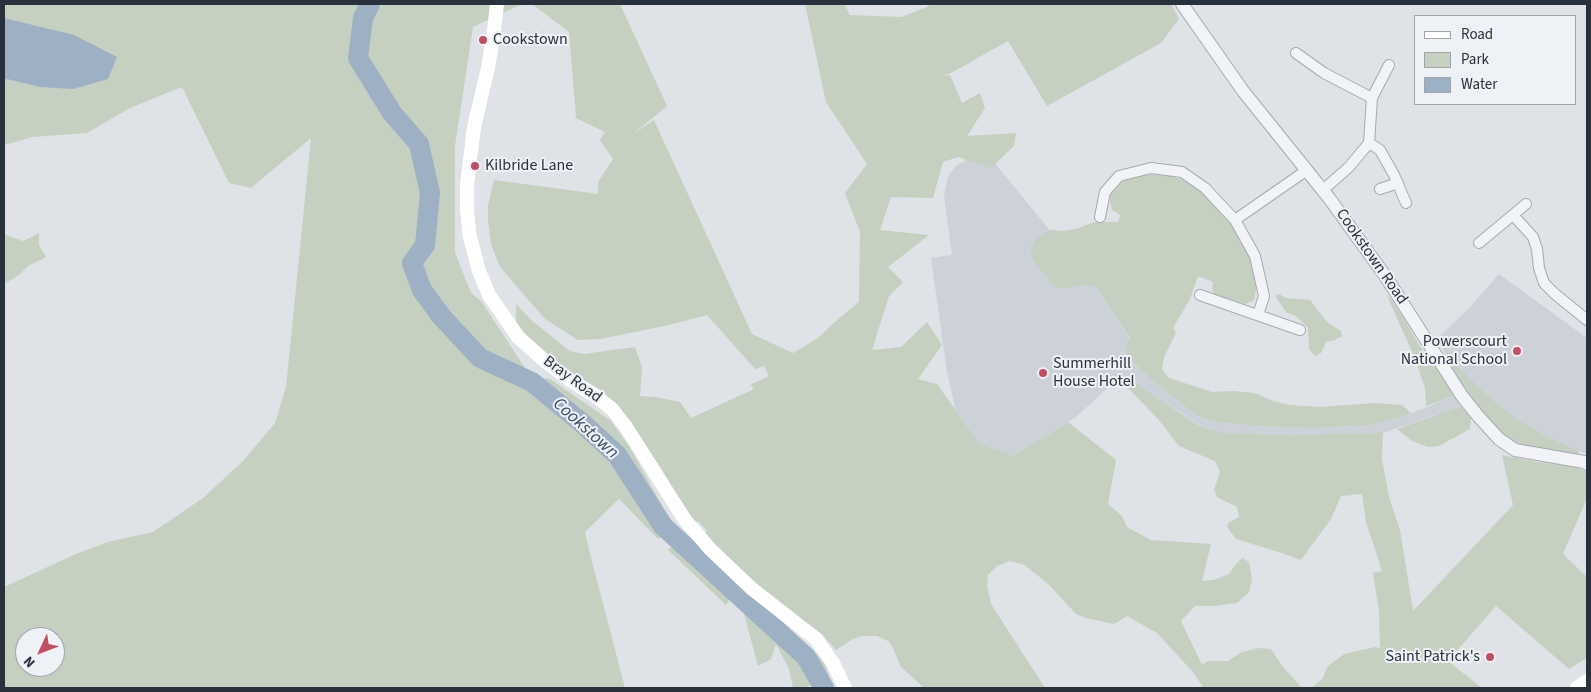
<!DOCTYPE html>
<style>
body{margin:0}
#map{position:relative;width:1591px;height:692px;overflow:hidden;background:#dfe2e7;font-family:"Source Sans 3",sans-serif}
canvas{display:block}
.frame{position:absolute;inset:0;border:5px solid #29313d;pointer-events:none}
.legend{position:absolute;left:1414px;top:15px;width:162px;height:90px;box-sizing:border-box;background:#eef1f5;border:1px solid #9fa4ab;margin:0;padding:6px 9px;list-style:none;font-size:15px;color:#29313d}
.legend li{display:flex;align-items:center;gap:10px;height:25px}
.legend b{width:25px;border:1px solid #9fa4ab}
.north{position:absolute;left:15px;top:627px;width:50px;height:50px;box-sizing:border-box;background:#eef1f5;border:1px solid #9fa4ab;border-radius:50%;rotate:227deg;font-size:14px;font-weight:700;line-height:20px;text-align:center;color:#29313d}
.north::after{content:'';display:block;margin:auto;width:18px;height:22px;background:#c24e60;clip-path:polygon(50% 0,100% 100%,50% 72%,0 100%)}
</style>
<div id="map">
<canvas width="1591" height="692"></canvas>
<div class="frame"></div>
<ul class="legend">
<li><b style="height:6px;background:#fff"></b>Road</li>
<li><b style="height:14px;background:#c5d0c1"></b>Park</li>
<li><b style="height:14px;background:#9db0c4"></b>Water</li>
</ul>
<div class="north">N</div>
</div>
<script>
const ctx = document.querySelector('canvas').getContext('2d');
ctx.lineJoin = 'round';
function fillPath(path, color) { ctx.fillStyle = color; ctx.fill(path, 'evenodd'); }
const shape = rows => new Path2D(rows.map(r => 'M' + r).join(''));
function trace(path, color, width, dash) { ctx.strokeStyle = color; ctx.lineWidth = width; ctx.lineCap = dash ? 'butt' : 'round'; ctx.setLineDash(dash || []); ctx.stroke(path); }
function label(font, color, halo, rows, align = 'center') {
  ctx.font = font + ' "Source Sans 3",sans-serif'; ctx.lineWidth = 4; ctx.setLineDash([]); ctx.textBaseline = 'middle'; ctx.strokeStyle = halo; ctx.fillStyle = color; for (const [text, x, y, turn = 0] of rows) {
    ctx.save(); ctx.translate(x, y); ctx.rotate((+turn || 0) * Math.PI / 180); ctx.textAlign = isNaN(turn) ? turn : align; if (halo) ctx.strokeText(text, 0, 0); ctx.fillText(text, 0, 0); ctx.restore();
  }
}
fillPath(shape([
 [985,151,1092,282,1130,339,1125,347,1128,356,1148,377,1196,415,1212,421,1251,426,1313,428,1369,425,1402,417,1454,396,1461,406,1383,433,1281,435,1223,433,1199,425,1123,374,1076,417,1013,456,979,443,956,411,947,372,931,258,952,255,944,197,948,176,957,165],
 [1499,274,1587,338,1587,454,1579,451,1546,436,1517,419,1488,396,1456,364,1438,338,1471,306]
]), '#cdd2d9');
fillPath(shape([
 [4,4,522,4,473,27,455,146,455,253,471,293,481,301,531,377,550,379,610,420,629,446,673,525,658,539,619,499,585,532,588,546,625,688,4,688,4,587,76,554,108,542,153,532,203,498,243,461,275,423,286,387,311,138,251,188,229,183,182,87,130,108,87,133,33,137,4,145],
 [25,637,55,637,55,667,25,667],
 [532,4,620,4,667,106,633,134,654,120,752,334,793,353,818,338,838,319,859,302,860,232,845,193,867,164,826,102,805,4,844,4,850,15,901,17,927,7,930,4,1171,4,1179,19,1161,43,1047,106,1008,41,953,72,943,76,950,75,962,103,980,93,985,108,967,136,1016,133,1014,146,991,168,958,157,943,162,933,198,891,197,880,230,929,235,888,267,903,282,889,296,872,350,901,347,927,322,942,345,918,379,937,384,979,443,1013,456,1068,422,1116,460,1108,504,1122,516,1127,527,1151,540,1211,544,1202,581,1214,580,1229,574,1236,564,1242,558,1249,562,1252,579,1249,592,1237,603,1214,606,1195,606,1181,621,1202,665,1208,661,1228,661,1242,652,1258,648,1271,649,1283,667,1302,688,1204,688,1192,671,1157,633,1127,616,1114,624,1086,618,1076,614,1049,585,1025,565,1010,561,997,566,988,575,987,586,991,604,1045,688,924,688,901,667,890,642,877,636,862,636,853,639,836,650,822,634,756,586,704,534,707,531,698,521,695,523,687,513,655,459,603,391,566,370,535,346,516,322,516,304,531,320,570,351,584,354,635,347,642,367,640,396,655,397,680,402,691,418,754,389,750,385,769,376,764,366,755,369,707,315,669,325,601,339,578,340,545,319,500,267,491,244,488,220,488,206,494,180,598,194,598,182,613,159,600,140,605,132,576,118,569,32],
 [1144,174,1171,176,1193,183,1209,199,1232,226,1250,257,1257,284,1254,300,1246,304,1215,295,1212,289,1213,282,1198,276,1190,299,1173,328,1176,333,1164,357,1162,369,1169,378,1212,392,1233,391,1255,393,1270,400,1290,405,1321,407,1374,403,1402,405,1411,413,1402,417,1369,425,1313,428,1251,426,1212,421,1196,415,1148,377,1128,356,1125,347,1130,338,1095,286,1080,285,1070,288,1058,288,1051,283,1035,262,1031,254,1032,246,1035,240,1051,230,1063,231,1076,229,1094,222,1118,222,1120,215,1112,210,1109,197,1122,182],
 [4,232,6,235,23,241,39,233,39,245,46,257,28,266,19,275,4,284],
 [1279,294,1286,298,1310,300,1327,322,1341,331,1342,336,1335,340,1326,342,1321,353,1315,356,1309,349,1308,328,1296,316,1287,313,1275,296],
 [1387,296,1391,299,1403,317,1418,343,1426,355,1436,365,1454,396,1426,406,1425,388,1414,356],
 [1438,338,1456,364,1488,396,1517,419,1546,436,1579,451,1578,455,1534,448,1513,441,1492,426,1460,384],
 [1123,374,1198,425,1223,433,1281,435,1383,433,1382,459,1389,497,1400,530,1413,611,1513,505,1502,455,1537,462,1572,466,1587,472,1587,498,1563,554,1587,577,1587,658,1569,669,1496,606,1448,661,1482,688,1312,688,1323,678,1327,667,1344,654,1375,647,1380,648,1379,612,1373,573,1382,571,1366,522,1362,494,1341,496,1331,519,1301,560,1285,554,1236,539,1227,527,1228,523,1239,517,1237,507,1217,497,1214,490,1220,472,1215,461,1179,446,1158,419,1124,384,1121,376],
 [1461,406,1471,418,1470,429,1439,446,1428,447,1412,441,1397,429],
 [682,539,686,540,735,589,726,605,668,550],
 [744,614,751,617,774,631,782,624,811,648,824,663,832,684,823,688,813,688,810,685,805,688,793,688,789,669,776,644,771,659,758,666]
]), '#c5d0c1');
fillPath(shape([
 [4,18,74,35,117,57,108,79,73,89,40,87,7,79,4,80]
]), '#9db0c4');
trace(shape([
 [370,4,363,18,358,58,392,113,419,144,430,193,425,245,412,263,422,290,441,316,480,358,532,382,582,423,617,455,663,526,806,657,824,688]
]), '#9db0c4', 20);
const minor = shape([
 [1296,53,1324,73,1372,98],
 [1369,143,1380,150,1394,175,1406,203],
 [1380,189,1398,183],
 [1323,190,1349,167,1369,143,1372,98,1389,65],
 [1513,215,1533,237,1537,249,1539,268,1544,283,1555,294,1587,320],
 [1100,217,1105,192,1119,176,1151,168,1182,172,1205,188,1235,220,1307,170],
 [1235,220,1255,256,1264,296,1258,315],
 [1479,243,1526,204],
 [1200,295,1300,330]
]);
const tertiary = shape([
 [1182,4,1243,91,1329,198,1386,277,1462,396,1478,416,1499,439,1515,450,1584,462,1587,464]
]);
trace(minor, '#a5a9b1', 12);
trace(tertiary, '#a5a9b1', 14);
trace(minor, '#f2f3f6', 10);
trace(tertiary, '#f2f3f6', 12);
trace(shape([
 [497,4,494,31,488,68,474,127,467,185,467,207,469,233,479,271,489,295,518,337,545,361,570,380,594,395,612,409,626,427,685,520,710,549,751,588,816,639,833,663,845,688],
 [1577,688,1587,681]
]), '#fff', 14);
for (const [x, y, r, color] of [
 [483,40,5,"#c24e60"],
 [475,166,5,"#c24e60"],
 [1517,351,5,"#c24e60"],
 [1043,373,5,"#c24e60"],
 [1490,657,5,"#c24e60"]
]) { const dot = new Path2D(); dot.arc(x, y, r, 0, 2 * Math.PI); ctx.fillStyle = color; ctx.fill(dot); trace(dot, '#eef1f5', 2); }
label('16px', '#29313d', '#eef1f5', [
 ["Cookstown",493,40],
 ["Kilbride Lane",485,166],
 ["Powerscourt",1507,342,"right"],
 ["National School",1507,360,"right"],
 ["Summerhill",1053,364],
 ["House Hotel",1053,382],
 ["Saint Patrick's",1480,657,"right"]
], 'left');
label('16px', '#29313d', '#eef1f5', [
 ["Cookstown Road",1371,257,55],
 ["Bray Road",572,380,36]
]);
label('italic 18px', '#37506d', '#eef1f5', [
 ["Cookstown",585,429,42]
]);
</script>
